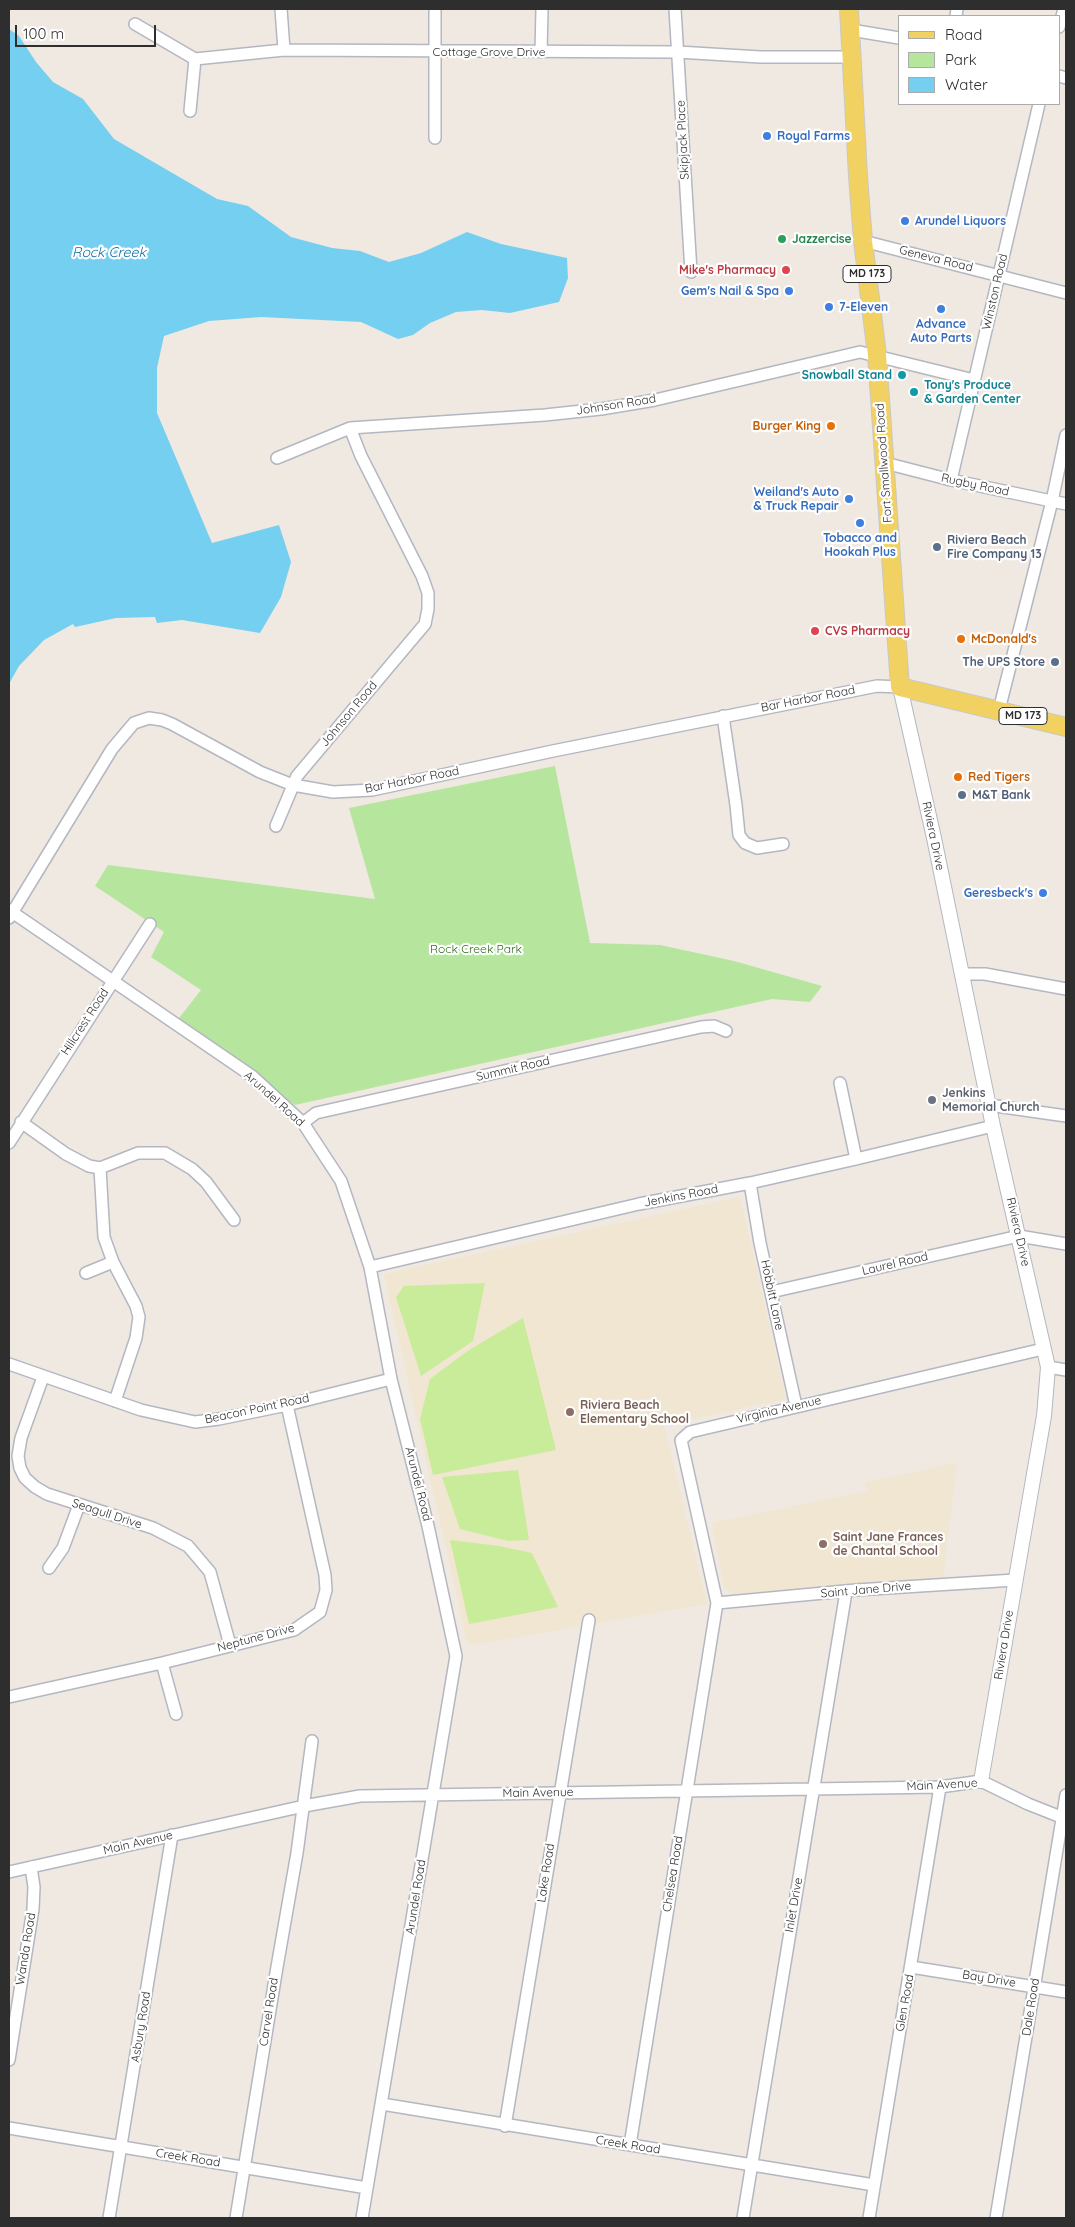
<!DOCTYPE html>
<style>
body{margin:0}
#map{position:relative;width:1075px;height:2227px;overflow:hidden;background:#efe9e1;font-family:Quicksand,sans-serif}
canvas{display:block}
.frame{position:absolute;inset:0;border:10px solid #2e2e2e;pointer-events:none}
.legend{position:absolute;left:898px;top:15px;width:162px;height:90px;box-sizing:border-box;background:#fff;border:1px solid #ababab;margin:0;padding:6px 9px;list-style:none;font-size:15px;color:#2e2e2e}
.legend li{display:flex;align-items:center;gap:10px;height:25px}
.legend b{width:25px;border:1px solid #ababab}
.scale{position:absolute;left:15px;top:25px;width:141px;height:22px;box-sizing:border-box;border:2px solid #2e2e2e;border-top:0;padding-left:6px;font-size:15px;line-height:18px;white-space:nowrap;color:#2e2e2e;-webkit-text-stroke:4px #fff;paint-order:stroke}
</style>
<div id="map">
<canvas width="1075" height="2227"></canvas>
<div class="frame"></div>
<ul class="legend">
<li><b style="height:6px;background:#f2d163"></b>Road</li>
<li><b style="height:14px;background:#b6e59e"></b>Park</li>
<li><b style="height:14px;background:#75cff0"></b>Water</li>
</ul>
<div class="scale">100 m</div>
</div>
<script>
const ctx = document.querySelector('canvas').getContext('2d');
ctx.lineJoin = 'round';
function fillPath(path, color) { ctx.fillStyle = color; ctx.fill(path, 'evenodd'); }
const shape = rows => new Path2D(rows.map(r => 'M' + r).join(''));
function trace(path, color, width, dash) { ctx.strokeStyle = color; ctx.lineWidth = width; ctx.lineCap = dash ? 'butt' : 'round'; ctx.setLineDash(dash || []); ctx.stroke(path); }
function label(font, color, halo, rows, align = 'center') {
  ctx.font = font + ' Quicksand,sans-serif'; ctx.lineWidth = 4.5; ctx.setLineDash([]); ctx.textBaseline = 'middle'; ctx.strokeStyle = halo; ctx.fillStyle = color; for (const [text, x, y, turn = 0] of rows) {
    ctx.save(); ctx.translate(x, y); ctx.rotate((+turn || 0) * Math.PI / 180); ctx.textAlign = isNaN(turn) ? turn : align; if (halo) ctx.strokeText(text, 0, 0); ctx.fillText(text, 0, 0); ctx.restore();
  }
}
fillPath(shape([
 [740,1197,786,1399,664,1425,707,1604,468,1646,384,1274],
 [957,1463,943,1578,733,1594,724,1587,712,1523,867,1491,866,1482]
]), '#f0e6d1');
fillPath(shape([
 [555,766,590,943,660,945,734,961,822,986,810,1002,772,999,295,1105,176,1022,201,990,151,957,164,932,95,886,108,865,375,899,349,808]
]), '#b6e59e');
fillPath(shape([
 [485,1283,473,1341,421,1376,396,1297,404,1286],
 [523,1318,556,1450,433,1475,420,1419,430,1379,469,1350],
 [518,1470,529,1540,508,1541,460,1529,442,1477],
 [450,1540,499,1546,532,1553,558,1607,469,1624]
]), '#c9ec9a');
fillPath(shape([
 [9,29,19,36,36,62,53,82,83,99,114,139,217,199,248,206,291,237,332,248,360,251,389,262,421,253,467,232,501,244,567,258,568,278,559,302,510,313,482,310,456,312,430,323,413,335,398,339,361,322,261,317,209,321,164,336,157,368,157,413,212,543,279,525,291,562,281,597,260,633,182,620,157,623,155,617,116,618,75,627,73,624,44,640,19,666,9,684]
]), '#75cff0');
const minor = shape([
 [281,9,284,50],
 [435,9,435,138],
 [675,9,691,272],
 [956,16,957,9],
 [135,24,195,59,284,50,678,52,760,57,853,57],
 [1059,27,1064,9],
 [851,30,899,38],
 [541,52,542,9],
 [1059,76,1066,78],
 [190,111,195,59],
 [863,241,1066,293],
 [277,458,350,428,545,415,601,409,655,400,860,352,974,380],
 [885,463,951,480,1066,504],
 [951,480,1039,104],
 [999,710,1052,501,1066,435],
 [723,716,736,805,739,835,745,843,757,848,783,844],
 [276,826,297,776,425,624,428,609,428,593,422,576,361,456,350,428],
 [9,910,252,1076,303,1123,341,1181,370,1267,391,1379,428,1526,456,1656,362,2218],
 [9,918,112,749,134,723,149,718,162,720,172,724,260,772,293,785,333,792,372,790,553,751,877,686,900,687],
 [961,974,985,974,1066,989],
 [840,1083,856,1159],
 [989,1105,1066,1116],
 [21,1122,66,1154,89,1166,100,1168,138,1153,165,1153,192,1169,206,1182,234,1220],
 [303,1123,316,1113,701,1027,714,1026,726,1031],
 [9,1143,150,924],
 [100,1168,104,1237,113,1262,136,1306,139,1317,136,1338,115,1401],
 [750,1183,760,1243,796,1406],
 [370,1267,639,1204,750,1183,856,1159,993,1126],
 [86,1273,113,1262],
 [771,1292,1019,1236,1066,1244],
 [9,1364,141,1410,195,1422,219,1419,287,1405,391,1379],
 [1048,1367,1066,1370],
 [43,1377,21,1438,18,1456,20,1468,25,1478,35,1487,47,1494,153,1528,188,1546,210,1572,230,1645],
 [49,1568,63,1548,79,1505],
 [717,1603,856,1590,1015,1580],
 [162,1663,176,1714],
 [9,1697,162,1663,294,1630,320,1612,326,1590,325,1575,287,1405],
 [9,1872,304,1806,360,1796,940,1787,981,1781,1028,1804,1066,1819],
 [911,1967,1066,1992],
 [9,2060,33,1909,34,1887,31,1867],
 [382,2104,874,2185],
 [505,2126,589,1620],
 [9,2128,367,2188],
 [630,2145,717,1603,681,1440,690,1432,1043,1349],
 [109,2218,172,1835],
 [236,2218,277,1967,297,1853,312,1741],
 [743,2218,846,1592],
 [869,2218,940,1787],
 [996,2218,1066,1795]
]);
const tertiary = shape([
 [900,687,934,838,993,1126,1048,1367,1044,1416,981,1781]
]);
const primary = shape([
 [849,9,858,176,863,241,877,355,900,687,1066,727]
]);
trace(minor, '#b4b7c1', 14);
trace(tertiary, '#b4b7c1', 16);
trace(primary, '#c9c9c9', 20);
trace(minor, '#fff', 11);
trace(tertiary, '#fff', 14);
trace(primary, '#f2d163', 18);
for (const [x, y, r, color] of [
 [767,136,5,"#3f7fe0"],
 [905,221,5,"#3f7fe0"],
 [782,239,5,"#2e9e5b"],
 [786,270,5,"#e0444e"],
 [789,291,5,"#3f7fe0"],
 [829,307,5,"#3f7fe0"],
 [941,309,5,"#3f7fe0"],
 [902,375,5,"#0f9aa8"],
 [914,392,5,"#0f9aa8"],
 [831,426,5,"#e8710a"],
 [849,499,5,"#3f7fe0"],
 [860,523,5,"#3f7fe0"],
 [937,547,5,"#5c6f8a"],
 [815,631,5,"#e0444e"],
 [961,639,5,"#e8710a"],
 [1055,662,5,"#5c6f8a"],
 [958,777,5,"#e8710a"],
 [962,795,5,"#5c6f8a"],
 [1043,893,5,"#3f7fe0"],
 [932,1100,5,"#6b7280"],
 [570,1412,5,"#8d6e63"],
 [823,1544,5,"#8d6e63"]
]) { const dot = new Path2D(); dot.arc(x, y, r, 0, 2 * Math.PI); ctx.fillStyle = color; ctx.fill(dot); trace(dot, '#fff', 2); }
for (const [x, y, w] of [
 [867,274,48],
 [1023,716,48]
]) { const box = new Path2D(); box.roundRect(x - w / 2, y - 8.5, w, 17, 4); ctx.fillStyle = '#fff'; ctx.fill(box); trace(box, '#2e2e2e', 1); }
label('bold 11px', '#2e2e2e', null, [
 ["MD 173",867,274],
 ["MD 173",1023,716]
]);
label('12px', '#2e2e2e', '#fff', [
 ["Cottage Grove Drive",489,52],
 ["Skipjack Place",683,140,-93],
 ["Geneva Road",936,259,14],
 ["Winston Road",995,292,-77],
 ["Johnson Road",616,405,-9],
 ["Fort Smallwood Road",884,463,-94],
 ["Rugby Road",975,485,12],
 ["Bar Harbor Road",808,699,-11],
 ["Johnson Road",349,714,-50],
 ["Bar Harbor Road",412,780,-11],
 ["Riviera Drive",933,836,78],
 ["Hillcrest Road",85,1022,-57],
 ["Summit Road",513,1069,-13],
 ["Arundel Road",274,1099,42],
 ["Jenkins Road",681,1196,-11],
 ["Riviera Drive",1018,1232,77],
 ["Laurel Road",895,1264,-13],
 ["Hobbitt Lane",772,1295,78],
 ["Beacon Point Road",257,1409,-12],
 ["Virginia Avenue",779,1410,-13],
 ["Arundel Road",418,1484,76],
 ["Seagull Drive",107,1514,18],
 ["Saint Jane Drive",866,1590,-5],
 ["Neptune Drive",256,1638,-15],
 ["Riviera Drive",1004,1645,-81],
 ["Main Avenue",942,1785,-3],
 ["Main Avenue",538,1793,-1],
 ["Main Avenue",138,1843,-13],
 ["Lake Road",546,1873,-81],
 ["Chelsea Road",673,1874,-81],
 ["Arundel Road",416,1897,-81],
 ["Inlet Drive",794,1905,-80],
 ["Wanda Road",26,1949,-81],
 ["Bay Drive",989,1979,9],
 ["Glen Road",905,2003,-80],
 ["Dale Road",1031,2007,-81],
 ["Carvel Road",269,2012,-81],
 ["Asbury Road",141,2027,-81],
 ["Creek Road",628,2145,9],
 ["Creek Road",188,2158,9]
]);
label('bold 12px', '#366cbe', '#fff', [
 ["Royal Farms",777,136],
 ["Arundel Liquors",915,221],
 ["Gem's Nail & Spa",779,291,"right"],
 ["7-Eleven",839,307],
 ["Advance",941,324,"center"],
 ["Auto Parts",941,338,"center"],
 ["Weiland's Auto",839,492,"right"],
 ["& Truck Repair",839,506,"right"],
 ["Tobacco and",860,538,"center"],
 ["Hookah Plus",860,552,"center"],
 ["Geresbeck's",1033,893,"right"]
], 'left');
label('bold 12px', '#27864d', '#fff', [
 ["Jazzercise",792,239]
], 'left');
label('bold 12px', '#be3a42', '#fff', [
 ["Mike's Pharmacy",776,270],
 ["CVS Pharmacy",825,631,"left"]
], 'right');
label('bold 12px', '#0d838f', '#fff', [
 ["Snowball Stand",892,375],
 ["Tony's Produce",924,385,"left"],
 ["& Garden Center",924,399,"left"]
], 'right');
label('bold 12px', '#c56008', '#fff', [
 ["Burger King",821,426,"right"],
 ["McDonald's",971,639],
 ["Red Tigers",968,777]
], 'left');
label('bold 12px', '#4e5e75', '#fff', [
 ["Riviera Beach",947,540],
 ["Fire Company 13",947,554],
 ["The UPS Store",1045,662,"right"],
 ["M&T Bank",972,795]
], 'left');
label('12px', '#2c6e1b', '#fff', [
 ["Rock Creek Park",476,949]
]);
label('bold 12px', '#5b616d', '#fff', [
 ["Jenkins",942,1093],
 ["Memorial Church",942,1107]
], 'left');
label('bold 12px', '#785e54', '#fff', [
 ["Riviera Beach",580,1405],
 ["Elementary School",580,1419],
 ["Saint Jane Frances",833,1537],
 ["de Chantal School",833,1551]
], 'left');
label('italic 14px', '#0d6fa3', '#fff', [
 ["Rock Creek",109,253]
]);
</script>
